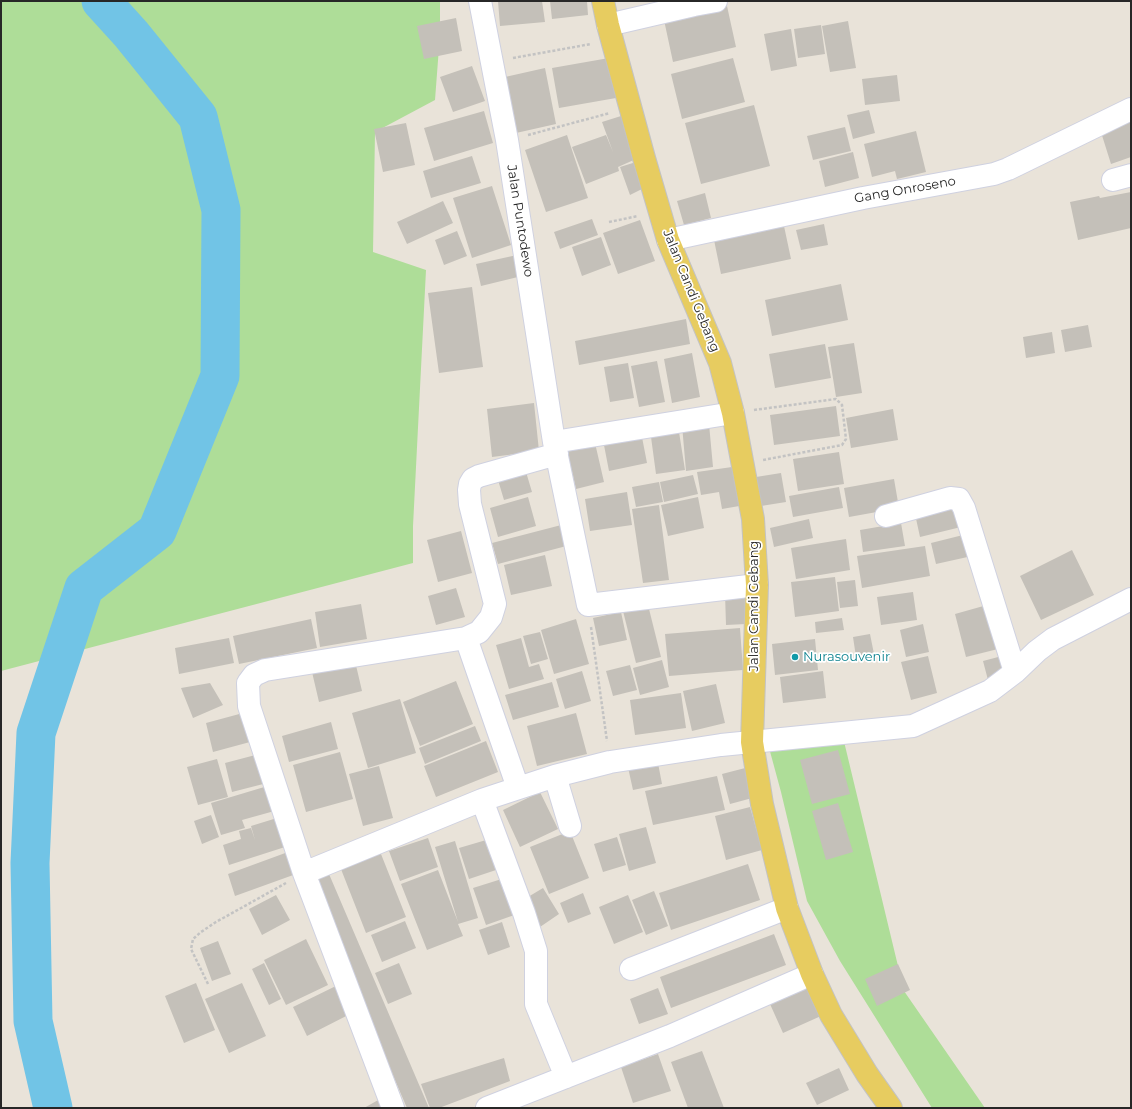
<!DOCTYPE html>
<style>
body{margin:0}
#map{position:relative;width:1132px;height:1109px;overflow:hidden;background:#e9e3d9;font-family:Montserrat,sans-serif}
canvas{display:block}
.frame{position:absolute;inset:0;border:2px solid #272727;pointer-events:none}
</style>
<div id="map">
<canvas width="1132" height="1109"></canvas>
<div class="frame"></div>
</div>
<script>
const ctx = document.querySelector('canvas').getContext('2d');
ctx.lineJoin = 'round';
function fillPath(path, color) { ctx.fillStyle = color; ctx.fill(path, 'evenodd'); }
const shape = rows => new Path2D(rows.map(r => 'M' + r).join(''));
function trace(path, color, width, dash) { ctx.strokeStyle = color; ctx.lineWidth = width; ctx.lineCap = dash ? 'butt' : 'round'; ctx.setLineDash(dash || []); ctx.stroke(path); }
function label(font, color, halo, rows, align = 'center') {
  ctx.font = font + ' Montserrat,sans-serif'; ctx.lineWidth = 3.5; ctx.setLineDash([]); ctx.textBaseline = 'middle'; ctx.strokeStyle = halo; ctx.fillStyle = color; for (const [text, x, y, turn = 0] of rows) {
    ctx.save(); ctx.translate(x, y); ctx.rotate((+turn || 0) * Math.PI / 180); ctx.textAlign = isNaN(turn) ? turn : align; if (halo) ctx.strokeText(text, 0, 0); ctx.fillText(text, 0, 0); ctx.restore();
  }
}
fillPath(shape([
 [1,1,440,1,440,34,435,100,375,132,373,252,426,270,413,526,413,563,1,671],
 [841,729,904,991,985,1108,932,1108,840,961,807,901,781,792,768,744]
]), '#aedd98');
trace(shape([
 [53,1108,33,1021,30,863,36,733,84,588,157,531,220,376,221,210,198,117,131,34,101,1]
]), '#71c4e6', 39);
fillPath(shape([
 [498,1,542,1,545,22,500,26],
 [550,1,587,1,588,15,552,19],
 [727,6,736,47,673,62,664,20],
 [456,18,462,51,424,59,417,26],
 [848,21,856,68,830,72,822,26],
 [821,25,825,54,798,58,794,29],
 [791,29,797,66,771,71,764,34],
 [609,58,616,98,559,108,552,68],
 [733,58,745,102,682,119,671,74],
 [472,66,485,101,453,112,440,77],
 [545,68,556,124,516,133,505,77],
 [897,75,900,101,865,105,862,79],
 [754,105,770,166,701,184,685,123],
 [869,110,875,133,853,139,847,115],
 [484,111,493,143,434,161,424,128],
 [621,116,636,159,618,167,619,171,586,184,572,147,606,135,613,152,602,122],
 [1131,119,1131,157,1111,164,1100,129],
 [406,123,415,165,383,172,374,129],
 [845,127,851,151,813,160,807,136],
 [916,131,926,172,897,179,895,171,872,177,864,144],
 [567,135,588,198,546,212,525,150],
 [853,152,859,178,825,187,819,161],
 [472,156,481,183,431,198,423,171],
 [636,162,646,187,630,195,620,167],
 [492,186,511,245,472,258,453,198],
 [1131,192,1131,228,1078,240,1070,202,1099,196,1100,198],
 [705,193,711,218,684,225,677,201],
 [443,201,453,223,407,244,397,222],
 [592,219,598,235,560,249,554,232],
 [640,220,655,261,618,274,603,233],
 [824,224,828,245,801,250,796,230],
 [784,226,791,259,721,274,714,240],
 [457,231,467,256,444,265,435,240],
 [601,237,611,265,582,276,572,247],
 [517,255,522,276,481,286,476,264],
 [841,284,848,320,772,336,765,300],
 [472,287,483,367,439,373,428,293],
 [686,319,690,344,579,365,575,341],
 [1088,325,1092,347,1065,352,1061,330],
 [1052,332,1055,353,1026,358,1023,337],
 [854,343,862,393,836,397,828,347],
 [825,344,831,378,775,388,769,354],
 [692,353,700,397,672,403,664,359],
 [657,361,665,402,639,407,631,366],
 [628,363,634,398,610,402,604,367],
 [534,403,539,451,492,457,487,409],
 [836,406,840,436,774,445,770,415],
 [893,409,898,440,851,448,846,418],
 [709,424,713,467,686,471,682,425],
 [641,432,647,463,609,471,603,440],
 [679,432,685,470,656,474,651,437],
 [595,443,604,482,576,489,567,450],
 [839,452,844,484,798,491,793,459],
 [739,466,745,505,722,509,719,492,701,495,697,472],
 [526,472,532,492,504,500,498,480],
 [781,473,786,502,761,506,756,477],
 [693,475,698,494,664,502,660,482],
 [894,479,899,508,849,517,844,488],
 [659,482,663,502,636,507,632,487],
 [839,487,843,508,793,517,789,496],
 [627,492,632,525,590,531,585,499],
 [528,497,536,526,498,537,490,508],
 [698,497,704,528,668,536,661,505],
 [955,504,961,527,920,537,915,514],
 [659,505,669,580,643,583,632,509],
 [809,519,813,538,774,547,770,528],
 [569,523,574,544,498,564,492,543],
 [901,523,905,546,863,552,860,530],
 [461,531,472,573,438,582,427,540],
 [967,534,972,556,936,564,931,543],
 [846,539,850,570,796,579,791,548],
 [925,546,930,576,862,588,857,556],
 [1072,550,1094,595,1041,620,1020,576],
 [545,555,552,586,511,595,504,565],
 [835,577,839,611,795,617,791,582],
 [855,580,858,606,840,608,837,582],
 [456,588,465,617,436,625,428,596],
 [745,589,746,624,726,625,725,593],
 [913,592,917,620,881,625,877,597],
 [647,601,661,657,636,663,622,607],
 [361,604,367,639,320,647,315,612],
 [987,605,998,649,966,657,955,614],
 [621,612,627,640,599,646,593,618],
 [842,618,844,630,816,633,815,622],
 [311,619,317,648,239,664,233,636],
 [576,619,589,664,554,674,541,630],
 [923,624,929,652,906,657,900,630],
 [740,628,743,670,669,676,665,634],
 [540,632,548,659,531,664,523,636],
 [870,634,874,654,856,657,853,637],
 [229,638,234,663,179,674,175,648],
 [521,638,529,667,539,664,544,679,509,689,496,645],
 [815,639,818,670,775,675,772,644],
 [928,656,937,693,911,700,901,662],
 [1002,656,1007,676,988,680,983,661],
 [662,660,669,687,640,695,633,668],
 [355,661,362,691,319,702,312,672],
 [630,665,637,690,613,696,606,671],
 [582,671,591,701,565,709,556,679],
 [823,671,826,698,783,703,780,677],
 [456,681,473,724,420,746,403,702],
 [552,682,559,707,513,720,505,695],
 [210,683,223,705,193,718,181,688],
 [716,684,725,723,692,731,683,691],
 [681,693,686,728,635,735,630,700],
 [400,699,416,753,368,768,352,713],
 [243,713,250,742,213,752,206,723],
 [576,713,587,754,537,766,527,726],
 [331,722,338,749,289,762,282,736],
 [475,726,481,741,425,764,419,748],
 [486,741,498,772,436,797,424,766],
 [838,750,850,794,812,804,800,760],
 [340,752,353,799,306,812,293,765],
 [263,753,271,782,232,792,225,763],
 [657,758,662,784,633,790,627,763],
 [217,759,228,797,198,805,187,767],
 [379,766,393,818,363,826,349,774],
 [749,767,756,797,730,804,722,774],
 [717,776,725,810,653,825,645,791],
 [271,785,278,810,242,820,245,828,221,835,211,803],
 [540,792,558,829,520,847,503,810],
 [838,803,853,852,826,860,812,811],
 [750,807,762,850,726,860,715,816],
 [211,815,219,837,202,844,194,821],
 [277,818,285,847,229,865,223,845,241,839,239,831,251,828,255,840,251,826],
 [646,827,656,863,629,871,619,834],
 [570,831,589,878,549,894,530,847],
 [617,837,626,865,603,872,594,844],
 [428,838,438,867,400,881,389,851],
 [493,838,502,868,469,879,459,848],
 [455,841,478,918,458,924,463,936,427,950,401,884,438,870,458,922,435,847],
 [379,849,406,917,366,933,339,864],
 [288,852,296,874,235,896,228,874],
 [748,864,760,900,671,930,659,893],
 [329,874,429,1108,407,1108,310,883],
 [508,877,520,913,486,925,473,888],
 [543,888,559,914,540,927,523,900],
 [654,891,668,926,646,935,632,900],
 [583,893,591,914,568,923,560,903],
 [276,895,290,920,262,935,249,909],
 [628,895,643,932,614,944,599,907],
 [405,921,416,948,382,962,371,935],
 [502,922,510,947,488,955,479,930],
 [774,934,786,965,671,1008,660,977],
 [306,939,328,985,286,1005,264,960],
 [218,941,231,974,212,981,200,948],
 [264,963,281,999,269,1005,252,969],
 [399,963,412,994,388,1004,375,973],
 [898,964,910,990,877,1006,865,979],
 [196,983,215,1030,184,1043,165,996],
 [242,983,266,1036,229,1053,205,999],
 [342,983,356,1011,307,1036,293,1007],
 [808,987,821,1016,783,1033,770,1004],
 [658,988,668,1014,639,1024,630,999],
 [702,1051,724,1108,688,1108,671,1062],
 [658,1054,671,1091,633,1103,621,1067],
 [504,1058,510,1081,439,1108,430,1108,421,1084],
 [839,1068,849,1090,817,1105,806,1083],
 [380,1099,384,1108,364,1108]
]), '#c4c0b9');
const minor = shape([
 [480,1,507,140,554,442],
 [608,25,694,5,716,1],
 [1113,180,1131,175],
 [668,240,863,198,994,174,1008,169,1131,109],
 [733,413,554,442,588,605,757,585],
 [886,516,950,498,959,499,964,508,1015,672],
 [466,638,518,788],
 [555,776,570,826],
 [482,800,524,913,536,951,536,1004,566,1077],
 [304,873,249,706,248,683,254,675,265,670,466,638,479,632,491,617,495,604,470,504,469,490,470,484,473,479,479,476,557,454],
 [631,969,787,908],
 [393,1108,304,873,482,800,555,776,610,762,721,745,913,726,990,691,1015,672,1037,651,1053,639,1131,599],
 [487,1108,670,1036,812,974]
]);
const major = shape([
 [603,1,608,25,644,158,668,240,720,363,733,413,753,519,757,585,752,742,762,804,787,908,812,974,831,1015,867,1074,891,1108]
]);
trace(minor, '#cfd1e0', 24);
trace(major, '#c3c3c3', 24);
trace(shape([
 [513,58,591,44],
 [528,135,610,113],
 [609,222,638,216],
 [754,410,836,399,842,405,846,439,842,445,763,460],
 [591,627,607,741],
 [208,984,191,949,193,939,201,932,216,922,286,883]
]), '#c3c3c3', 2.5, [3, 2]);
trace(minor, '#fff', 22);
trace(major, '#e7cc60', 22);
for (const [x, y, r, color] of [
 [795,657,4,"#0f9aa8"]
]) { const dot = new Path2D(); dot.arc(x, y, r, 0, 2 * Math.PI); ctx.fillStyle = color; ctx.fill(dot); trace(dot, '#fff', 1.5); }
label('13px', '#272727', '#fff', [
 ["Gang Onroseno",905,190,-10],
 ["Jalan Puntodewo",520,221,81],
 ["Jalan Candi Gebang",691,291,68],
 ["Jalan Candi Gebang",754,606,-90]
]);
label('13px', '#0d838f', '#fff', [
 ["Nurasouvenir",803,657]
], 'left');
</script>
